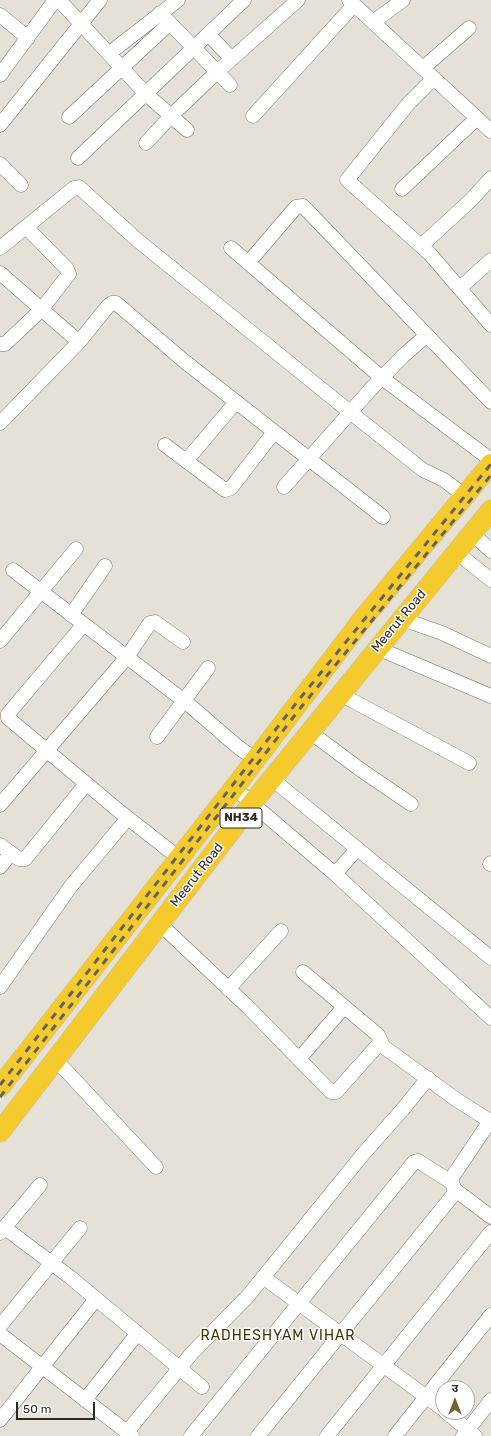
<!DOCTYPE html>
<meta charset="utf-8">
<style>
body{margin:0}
#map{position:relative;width:491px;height:1436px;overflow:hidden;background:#e5e1d6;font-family:Rubik,"Noto Sans Devanagari",sans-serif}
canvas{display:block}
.north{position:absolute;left:435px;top:1380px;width:40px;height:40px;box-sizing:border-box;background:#fff;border:1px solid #aaa9a7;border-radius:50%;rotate:0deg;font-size:11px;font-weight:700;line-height:16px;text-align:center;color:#2a2924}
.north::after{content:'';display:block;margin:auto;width:14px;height:18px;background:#736230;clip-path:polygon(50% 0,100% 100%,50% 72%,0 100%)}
.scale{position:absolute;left:16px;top:1402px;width:79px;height:18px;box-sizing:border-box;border:2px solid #2a2924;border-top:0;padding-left:5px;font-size:12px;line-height:14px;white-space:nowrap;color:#2a2924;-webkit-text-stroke:3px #fff;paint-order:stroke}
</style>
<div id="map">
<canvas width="491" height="1436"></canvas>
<div class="north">उ</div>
<div class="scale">50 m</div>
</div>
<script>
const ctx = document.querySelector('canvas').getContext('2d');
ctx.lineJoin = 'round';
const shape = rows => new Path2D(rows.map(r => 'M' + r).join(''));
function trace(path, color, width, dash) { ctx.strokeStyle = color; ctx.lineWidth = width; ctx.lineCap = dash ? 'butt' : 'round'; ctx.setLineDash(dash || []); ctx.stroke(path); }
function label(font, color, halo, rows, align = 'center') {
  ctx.font = font + ' Rubik,sans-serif'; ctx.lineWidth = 3; ctx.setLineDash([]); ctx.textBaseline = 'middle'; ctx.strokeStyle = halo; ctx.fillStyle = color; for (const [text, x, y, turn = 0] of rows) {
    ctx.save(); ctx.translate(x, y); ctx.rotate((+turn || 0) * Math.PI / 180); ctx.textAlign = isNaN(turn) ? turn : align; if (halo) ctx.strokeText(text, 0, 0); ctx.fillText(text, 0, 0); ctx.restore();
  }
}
const minor = shape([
 [59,0,146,94,187,130],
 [349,0,491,131],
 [160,13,230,85],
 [0,15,28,38],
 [373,22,403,0],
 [208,34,232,59],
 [116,48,178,0],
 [423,68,469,28],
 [0,75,55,0],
 [434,78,408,104,347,180,430,254,491,325],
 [253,116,354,5],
 [69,117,170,23],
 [0,125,100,0],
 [146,143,172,115,217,72,298,0],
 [78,158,244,0],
 [0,164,21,185],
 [402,189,477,118],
 [421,246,471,200,491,178],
 [0,248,74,188,79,187,136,239,350,412,423,470,444,480,465,496],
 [231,248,382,378,491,460],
 [248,263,296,207,303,206,491,402],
 [0,273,79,342],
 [460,288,491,260],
 [0,344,5,344,41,310,69,274,67,269,26,227],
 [0,423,79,342,108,306,112,303,116,303,184,361,383,517],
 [165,445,225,490,231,488,274,432],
 [186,461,236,402],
 [284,487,370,390,403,356,427,335],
 [472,533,491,551],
 [456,552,491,580],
 [13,570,187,703,238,747,255,759],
 [71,615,105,566],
 [402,619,442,633,491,656],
 [84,624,8,714,8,718,119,811,179,858],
 [0,641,76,549],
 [377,648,491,696],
 [340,694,469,763],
 [310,732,361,770,411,804],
 [157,737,208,668],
 [272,779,491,958],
 [234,788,335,874,491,1018],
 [0,805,127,657,150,623,155,622,183,642],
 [0,845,19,859,25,859,86,784],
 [490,864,491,863],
 [0,867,11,853],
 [335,874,357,849],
 [160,924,249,1008,331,1092,336,1092,378,1045,381,1045,457,1100,490,1121,451,1179,455,1191,454,1194,258,1436],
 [303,972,378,1035,383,1046],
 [0,987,71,886,128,818],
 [228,989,281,931],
 [299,1059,344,1007],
 [56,1060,156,1167],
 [454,1189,491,1217],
 [5,1228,70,1277,202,1387],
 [0,1233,40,1185],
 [263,1277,443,1409],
 [0,1326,80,1228],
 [0,1334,132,1436],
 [85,1400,137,1334],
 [446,1412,475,1436],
 [0,1420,96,1299],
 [127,1432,192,1353,248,1296,364,1153,403,1109,428,1078],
 [191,1436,414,1162,418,1161,451,1182],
 [327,1436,491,1232],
 [395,1436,491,1315],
 [463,1436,491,1400]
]);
const highway = shape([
 [0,1087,234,788,361,621,491,464],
 [0,1132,253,802,491,510]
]);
trace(minor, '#7a766c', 15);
trace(highway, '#c3c3c2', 21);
trace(minor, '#fff', 14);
trace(highway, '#f5ca2c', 20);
trace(shape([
 [0,1085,297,702,491,464],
 [0,1097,302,706,491,475]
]), '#64625b', 3, [7, 7]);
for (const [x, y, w] of [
 [241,818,42]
]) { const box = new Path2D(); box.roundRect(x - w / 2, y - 10, w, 20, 3); ctx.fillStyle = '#fff'; ctx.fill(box); trace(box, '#2a2924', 1); }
label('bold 12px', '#2a2924', null, [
 ["NH34",241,818]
]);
label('13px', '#2a2924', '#fff', [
 ["Meerut Road",399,621,-50],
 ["Meerut Road",197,875,-52]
]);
ctx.letterSpacing = '1px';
label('14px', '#3e3207', '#fff', [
 ["RADHESHYAM VIHAR",278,1336]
]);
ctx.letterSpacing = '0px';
</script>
